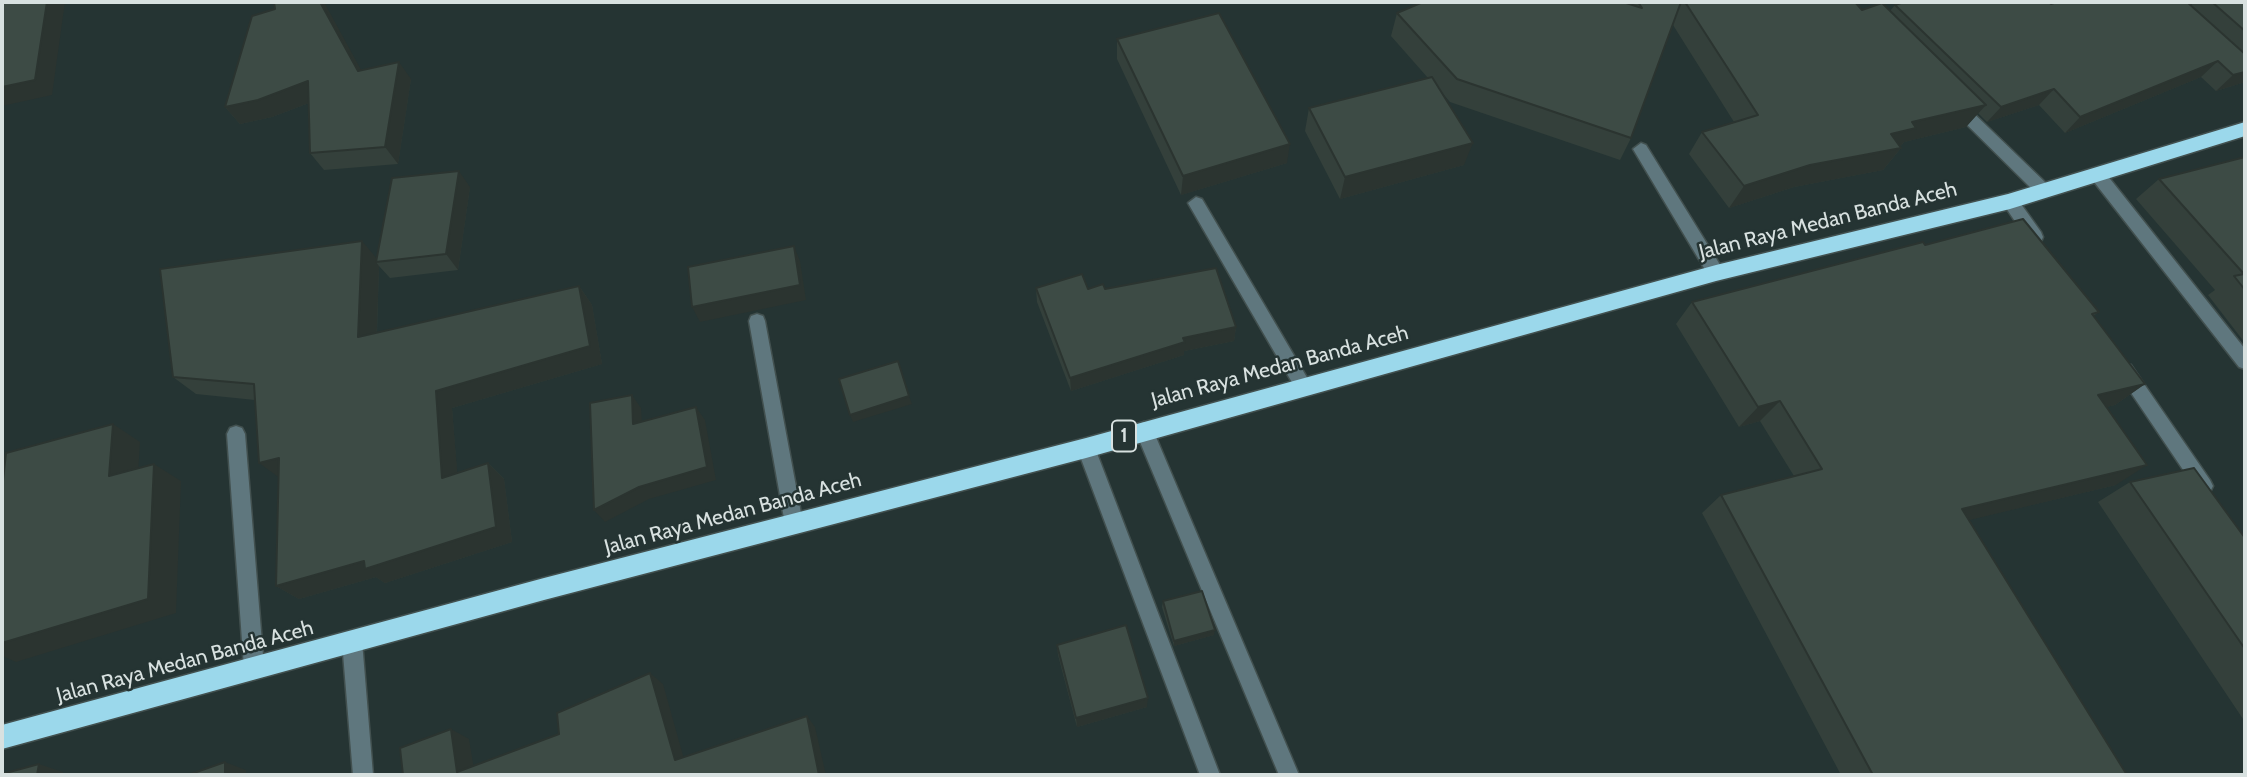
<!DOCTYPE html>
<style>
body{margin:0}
#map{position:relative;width:2247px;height:777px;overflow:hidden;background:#253433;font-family:Cabin,sans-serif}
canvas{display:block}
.frame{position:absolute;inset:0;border:4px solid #d8e1e0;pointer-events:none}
</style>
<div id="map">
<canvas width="2247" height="777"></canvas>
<div class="frame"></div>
</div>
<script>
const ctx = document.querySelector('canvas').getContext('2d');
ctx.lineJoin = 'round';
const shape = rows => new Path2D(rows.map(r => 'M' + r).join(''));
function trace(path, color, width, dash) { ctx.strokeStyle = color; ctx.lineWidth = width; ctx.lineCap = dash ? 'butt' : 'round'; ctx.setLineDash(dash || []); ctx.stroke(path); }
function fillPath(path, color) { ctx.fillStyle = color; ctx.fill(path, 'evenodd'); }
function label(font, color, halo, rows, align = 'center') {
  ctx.font = font + ' Cabin,sans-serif'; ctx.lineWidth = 5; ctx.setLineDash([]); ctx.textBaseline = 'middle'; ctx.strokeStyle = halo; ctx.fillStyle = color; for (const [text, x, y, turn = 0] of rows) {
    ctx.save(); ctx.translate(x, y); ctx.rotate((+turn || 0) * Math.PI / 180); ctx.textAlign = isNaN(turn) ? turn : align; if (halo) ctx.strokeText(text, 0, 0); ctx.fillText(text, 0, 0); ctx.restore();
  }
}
const minor = shape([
 [1957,100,1962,102,2048,185,2050,189,2048,193,2036,193,1952,110,1949,106,1957,100],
 [1641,143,1646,145,1722,268,1724,273,1722,278,1710,278,1633,149,1641,143],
 [2097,168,2103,170,2245,349,2245,369,2239,367,2091,178,2089,174,2097,168],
 [2010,195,2016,197,2041,232,2043,237,2041,242,2029,242,2004,205,2002,201,2010,195],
 [1196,197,1202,199,1309,381,1312,386,1309,391,1303,394,1297,391,1188,203,1196,197],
 [757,314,763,316,765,321,803,524,801,530,794,533,787,530,785,524,749,321,751,316,757,314],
 [2125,363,2131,365,2210,480,2213,486,2210,492,2204,494,2198,492,2119,375,2116,370,2119,365,2125,363],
 [1144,422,1150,424,1153,430,1299,775,1279,775,1135,430,1138,424,1144,422],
 [236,426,242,428,245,434,264,668,261,675,254,678,247,675,244,668,227,434,230,428,236,426],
 [1086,440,1092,442,1095,448,1220,775,1200,775,1077,448,1080,442,1086,440],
 [352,632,359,634,362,641,373,775,353,775,342,641,345,634,352,632]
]);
const highway = shape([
 [2245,122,2245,136,2010,209,1716,281,1086,458,544,600,2,749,2,725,544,578,1086,438,1716,265,2008,194,2245,122]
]);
trace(minor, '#42504f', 3);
trace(highway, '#42504f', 3);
fillPath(minor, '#5f777e');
fillPath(highway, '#9bd8eb');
fillPath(shape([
 [1423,2,1855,2,1862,10,1890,11,1895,5,2191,5,2194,2,2245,2,2245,82,2216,91,2201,77,2065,133,2039,105,1987,122,1978,113,1966,127,1904,142,1900,147,1901,148,1883,170,1794,187,1729,208,1689,154,1702,132,1734,122,1673,25,1631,138,1620,160,1450,102,1443,94,1464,165,1340,199,1305,131,1309,108,1428,78,1391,36,1397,13],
 [1117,39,1287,163,1181,195,1117,59],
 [361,71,411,79,398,164,324,170,310,153,309,103,272,117,240,124,225,107],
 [2245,157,2245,343,2208,295,2215,290,2136,199,2159,179],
 [470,187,458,270,390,278,379,266,377,333,579,286,592,305,602,364,452,408,457,473,488,463,504,479,512,542,385,583,376,577,299,599,276,586,279,477,255,400,196,394,173,377,377,258],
 [1925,245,2099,312,2093,316,2145,384,2115,405,2106,407,2116,485,1968,520,2127,775,1841,775,1702,513,1721,495,1794,476,1760,421,1739,427,1676,324,1692,302],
 [1036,288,1105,289,1236,327,1234,341,1184,351,1184,355,1071,391,1037,302],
 [2130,482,2245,538,2245,722,2098,502],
 [1163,601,1214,635,1174,646,1162,607],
 [1057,645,1147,707,1077,727,1058,655]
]), '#34403b');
fillPath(shape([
 [47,2,65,2,52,95,2,106,2,87],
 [320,2,324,2,371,88,358,71],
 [2218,61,2201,77,2065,133,2080,117],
 [399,62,411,79,398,164,385,147],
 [2245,72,2245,82,2216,91,2233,75],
 [308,81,322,98,272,117,240,124,225,107],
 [2054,89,2039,105,1987,122,2001,107],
 [1986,105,1966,127,1904,142,1899,148,1901,148,1883,170,1794,187,1729,208,1744,186,1891,134,1912,122],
 [1473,143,1464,165,1340,199,1345,177],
 [1290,144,1287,163,1181,195,1183,176],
 [459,171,470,187,458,270,446,254],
 [362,241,379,261,376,262,379,266,376,355,358,337],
 [794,246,800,261,806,300,700,322,692,307],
 [579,286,592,305,602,364,452,408,459,493,442,478,436,391],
 [1236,327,1234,341,1184,351,1184,355,1071,391,1070,378,1183,338],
 [2145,384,2115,405,2069,416,2098,395],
 [632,395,641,408,643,438,633,424],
 [909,396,912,404,853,422,850,415],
 [1780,401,1760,421,1739,427,1758,407],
 [696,407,705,420,716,480,649,499,605,522,594,510],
 [113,424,140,442,137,493,109,476],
 [279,458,281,479,259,463],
 [488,463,504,479,512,542,385,583,376,577,299,599,276,586],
 [154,464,181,481,176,613,16,662,2,656,2,643],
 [2147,465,2116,485,1936,528,1962,509],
 [1215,630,1214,635,1174,646,1174,641],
 [650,673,663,684,687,770,675,760],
 [1148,698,1147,707,1077,727,1076,718],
 [807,716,815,727,826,775,819,775],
 [451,729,469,739,475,775,457,772],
 [225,762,246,770,246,775,225,775],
 [39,764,63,772,63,775,37,775]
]), '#2b3430');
const building = shape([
 [2,2,47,2,35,80,2,87,2,2],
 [274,2,320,2,358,71,399,62,385,147,310,153,308,81,258,100,225,107,252,16,275,9,274,2],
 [1423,2,1623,2,1642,8,1638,2,1681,2,1631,138,1457,79,1397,13,1423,2],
 [1685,2,1855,2,1862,10,1882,3,1986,105,1912,122,1916,128,1891,134,1901,148,1810,165,1744,186,1702,132,1758,115,1685,2],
 [1904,2,2048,2,2051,4,2057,2,2187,2,2245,54,2245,72,2233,75,2218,61,2080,117,2054,89,2001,107,1895,5,1904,2],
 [2212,2,2245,2,2245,31,2212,2],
 [1219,13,1290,144,1183,176,1117,39,1219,13],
 [1432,77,1473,143,1345,177,1309,108,1432,77],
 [2245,157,2245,290,2234,276,2244,274,2159,179,2245,157],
 [459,171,446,254,376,262,392,178,459,171],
 [2023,219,2099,312,2092,314,2145,384,2098,395,2147,465,1962,509,2127,775,1873,775,1721,495,1822,469,1780,401,1758,407,1692,302,1923,242,1925,245,2023,219],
 [362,241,358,337,579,286,590,346,436,391,442,478,488,463,496,527,365,569,364,561,276,586,279,458,259,463,254,384,173,377,160,269,362,241],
 [794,246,800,285,692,307,688,267,794,246],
 [1216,268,1236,327,1183,338,1185,342,1070,378,1036,288,1082,274,1088,289,1103,284,1105,289,1216,268],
 [898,361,909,396,850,415,839,379,898,361],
 [632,395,633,424,696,407,707,467,639,487,594,510,590,403,632,395],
 [113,424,109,476,154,464,148,599,2,643,2,490,6,453,113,424],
 [2194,468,2245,538,2245,649,2130,482,2194,468],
 [1202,591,1215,630,1174,641,1163,601,1202,591],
 [1126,625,1148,698,1076,718,1057,645,1126,625],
 [650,673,675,760,807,716,819,775,403,775,400,748,451,729,457,772,559,734,557,713,650,673],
 [225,762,225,775,188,775,225,762],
 [39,764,37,775,2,775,2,774,39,764]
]);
fillPath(building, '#3d4b45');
trace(building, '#2b3430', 2);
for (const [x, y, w] of [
 [1124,436,24]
]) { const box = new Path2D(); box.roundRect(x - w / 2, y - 15.5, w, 31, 5); ctx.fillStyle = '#253433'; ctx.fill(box); trace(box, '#d8e1e0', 2); }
label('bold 19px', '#d8e1e0', null, [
 ["1",1124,436]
]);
label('21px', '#d8e1e0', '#253433', [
 ["Jalan Raya Medan Banda Aceh",1828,221,-14],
 ["Jalan Raya Medan Banda Aceh",1280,367,-15],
 ["Jalan Raya Medan Banda Aceh",733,514,-15],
 ["Jalan Raya Medan Banda Aceh",185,662,-15]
]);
</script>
